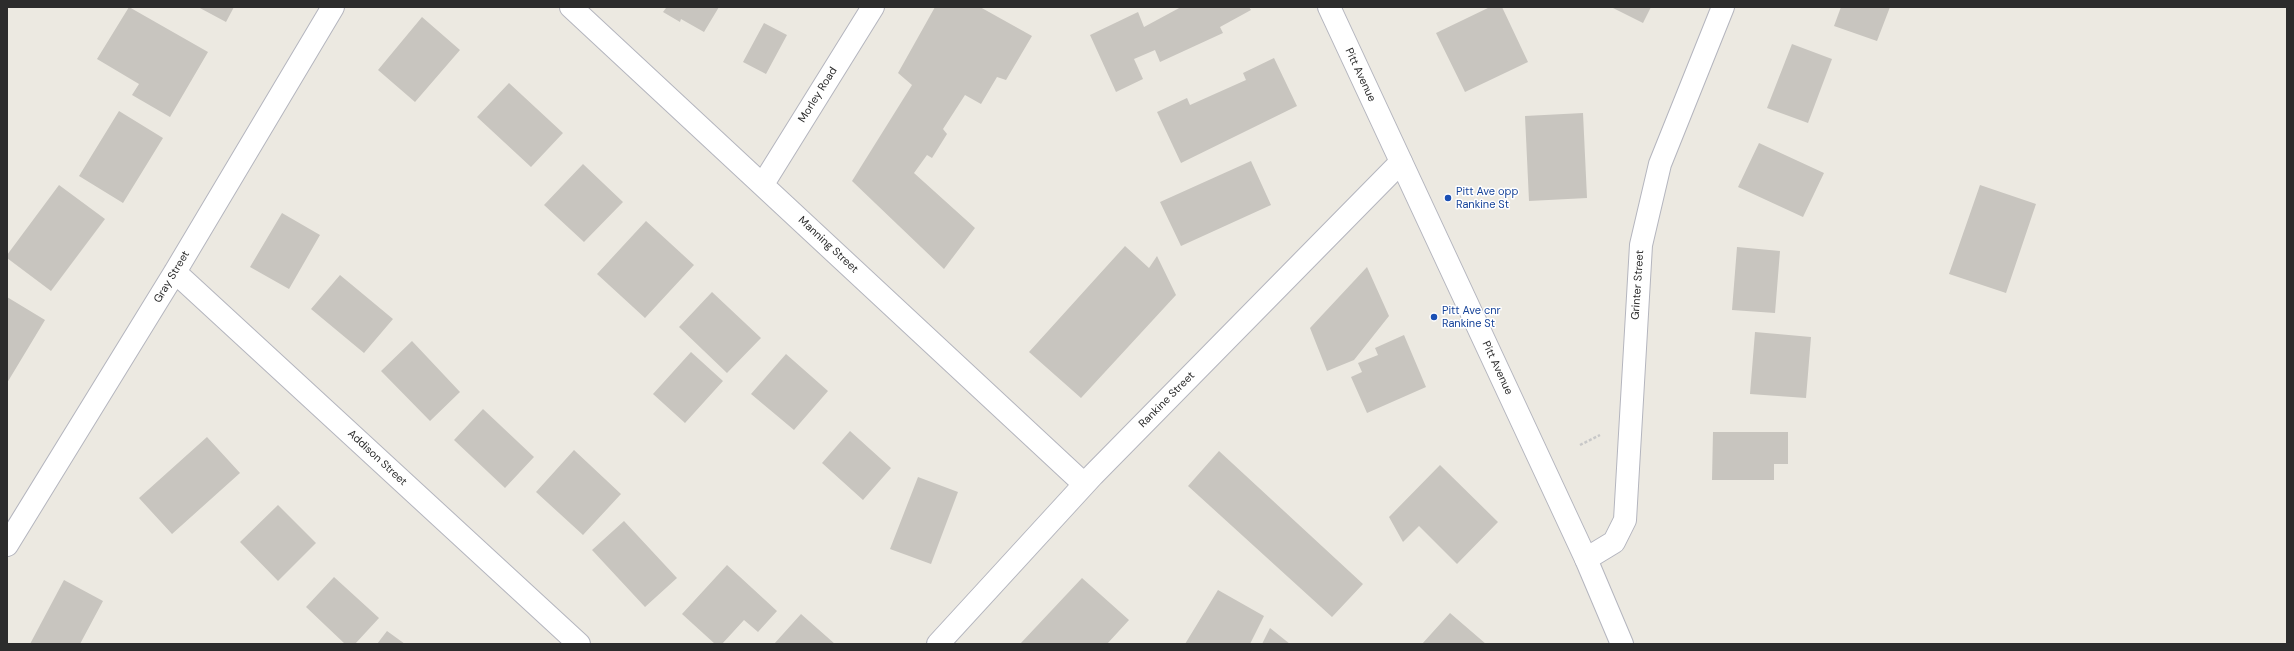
<!DOCTYPE html>
<style>
body{margin:0}
#map{position:relative;width:2294px;height:651px;overflow:hidden;background:#ece9e1;font-family:"DM Sans",sans-serif}
canvas{display:block}
.frame{position:absolute;inset:0;border:8px solid #2c2c2c;pointer-events:none}
</style>
<div id="map">
<canvas width="2294" height="651"></canvas>
<div class="frame"></div>
</div>
<script>
const ctx = document.querySelector('canvas').getContext('2d');
ctx.lineJoin = 'round';
function fillPath(path, color) { ctx.fillStyle = color; ctx.fill(path, 'evenodd'); }
const shape = rows => new Path2D(rows.map(r => 'M' + r).join(''));
function trace(path, color, width, dash) { ctx.strokeStyle = color; ctx.lineWidth = width; ctx.lineCap = dash ? 'butt' : 'round'; ctx.setLineDash(dash || []); ctx.stroke(path); }
function label(font, color, halo, rows, align = 'center') {
  ctx.font = font + ' "DM Sans",sans-serif'; ctx.lineWidth = 3; ctx.setLineDash([]); ctx.textBaseline = 'middle'; ctx.strokeStyle = halo; ctx.fillStyle = color; for (const [text, x, y, turn = 0] of rows) {
    ctx.save(); ctx.translate(x, y); ctx.rotate((+turn || 0) * Math.PI / 180); ctx.textAlign = isNaN(turn) ? turn : align; if (halo) ctx.strokeText(text, 0, 0); ctx.fillText(text, 0, 0); ctx.restore();
  }
}
fillPath(shape([
 [129,7,208,52,170,117,132,95,139,84,97,59],
 [198,7,234,7,226,22],
 [664,7,719,7,704,32,681,19,680,22,663,12,666,8],
 [935,7,980,7,1032,36,1006,80,997,77,981,104,965,95,943,129,947,134,932,158,927,155,914,173,975,228,944,269,852,181,912,85,898,73],
 [1181,7,1249,7,1251,10,1220,27,1223,33,1160,62,1155,50,1134,59,1143,79,1116,92,1090,35,1138,12,1144,27],
 [1490,7,1502,7,1528,62,1465,92,1436,33],
 [1611,7,1651,7,1643,23],
 [1841,7,1890,7,1877,41,1834,26],
 [422,17,460,50,415,102,378,70],
 [764,23,787,35,766,74,743,62],
 [1792,44,1832,59,1808,123,1767,108],
 [1274,58,1297,106,1181,163,1157,112,1187,98,1190,105,1246,80,1243,73],
 [509,83,563,133,531,167,477,117],
 [119,111,163,138,123,203,79,176],
 [1583,113,1587,198,1529,201,1525,116],
 [1759,143,1824,173,1803,217,1738,187],
 [1251,161,1271,205,1181,246,1160,202],
 [583,164,623,202,584,242,544,205],
 [59,185,105,219,51,291,7,258,7,255],
 [1980,185,2036,204,2006,293,1949,274],
 [282,213,320,235,289,289,250,267],
 [646,221,694,265,645,318,597,274],
 [1125,246,1149,268,1157,256,1176,295,1081,398,1029,352],
 [1737,247,1780,251,1775,313,1732,310],
 [1367,267,1389,316,1354,360,1327,371,1310,328],
 [340,275,393,319,364,353,311,309],
 [712,292,761,338,727,373,679,327],
 [7,297,45,320,7,383],
 [1755,332,1811,337,1806,398,1750,394],
 [1404,335,1426,387,1367,413,1351,377,1362,372,1358,363,1378,355,1375,348],
 [412,341,460,392,430,421,381,371],
 [691,352,723,381,685,423,653,394],
 [786,354,828,391,794,430,751,394],
 [483,409,534,457,505,488,454,440],
 [850,431,891,468,863,500,822,463],
 [1713,432,1788,432,1788,464,1774,464,1774,480,1712,480],
 [207,437,240,473,172,534,139,498],
 [574,450,621,494,583,535,536,492],
 [1219,451,1363,584,1332,617,1188,486],
 [1440,465,1498,522,1457,564,1419,526,1403,542,1389,517],
 [918,477,958,492,931,564,890,549],
 [278,505,316,543,278,581,240,542],
 [624,521,677,578,645,607,592,550],
 [727,565,777,611,758,632,744,620,722,644,715,644,682,614],
 [334,577,379,618,355,644,345,644,306,607],
 [1082,578,1129,620,1107,644,1020,644],
 [64,580,103,601,80,644,30,644],
 [1218,590,1264,616,1250,644,1185,644],
 [1450,613,1486,644,1422,644],
 [801,614,835,644,774,644],
 [1270,628,1290,644,1262,644],
 [387,631,405,644,377,644]
]), '#c8c5bf');
const street = shape([
 [571,7,1084,484],
 [763,184,873,7],
 [175,272,579,644],
 [7,545,175,272,333,7],
 [1586,559,1614,542,1625,520,1641,245,1660,164,1723,7],
 [938,644,1093,475,1401,162]
]);
const secondary = shape([
 [1329,7,1586,559,1622,644]
]);
trace(street, '#b4b5be', 24);
trace(secondary, '#b4b5be', 24);
trace(shape([
 [1580,445,1600,435]
]), '#c8c8c8', 2.5, [3, 2]);
trace(street, '#fff', 22);
trace(secondary, '#fff', 22);
for (const [x, y, r, color] of [
 [1448,198,4,"#1a4fb4"],
 [1434,317,4,"#1a4fb4"]
]) { const dot = new Path2D(); dot.arc(x, y, r, 0, 2 * Math.PI); ctx.fillStyle = color; ctx.fill(dot); trace(dot, '#fff', 1.5); }
label('11px', '#2c2c2c', '#fff', [
 ["Pitt Avenue",1360,75,65],
 ["Morley Road",818,95,-58],
 ["Manning Street",828,245,43],
 ["Gray Street",172,277,-59],
 ["Grinter Street",1638,285,-86],
 ["Pitt Avenue",1497,368,65],
 ["Rankine Street",1167,400,-45],
 ["Addison Street",377,458,43]
]);
label('11px', '#164399', '#fff', [
 ["Pitt Ave opp",1456,192],
 ["Rankine St",1456,205],
 ["Pitt Ave cnr",1442,311],
 ["Rankine St",1442,324]
], 'left');
</script>
